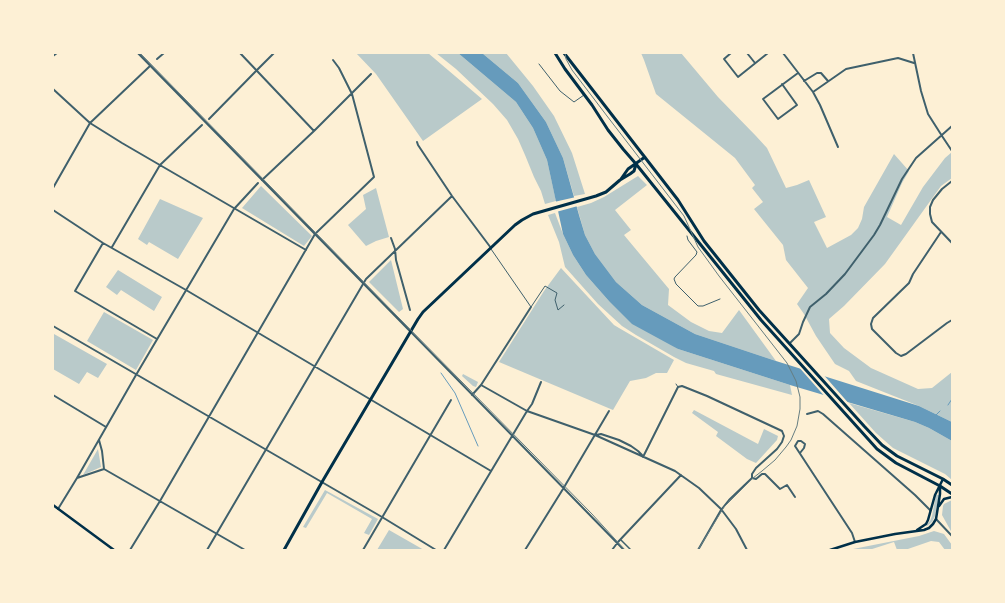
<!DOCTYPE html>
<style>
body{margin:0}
#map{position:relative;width:1005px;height:603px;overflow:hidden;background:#fdf0d5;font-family:"Fira Sans Condensed",sans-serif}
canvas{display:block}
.frame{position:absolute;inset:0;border:54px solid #fdf0d5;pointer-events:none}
</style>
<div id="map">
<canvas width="1005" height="603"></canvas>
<div class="frame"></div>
</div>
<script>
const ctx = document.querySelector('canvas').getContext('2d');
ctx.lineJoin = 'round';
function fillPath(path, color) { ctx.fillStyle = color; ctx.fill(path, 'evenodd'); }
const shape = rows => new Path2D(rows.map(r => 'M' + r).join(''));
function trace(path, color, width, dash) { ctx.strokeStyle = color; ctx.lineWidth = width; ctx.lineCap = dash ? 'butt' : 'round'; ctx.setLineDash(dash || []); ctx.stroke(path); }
fillPath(shape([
 [356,53,428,53,482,99,423,141,376,74],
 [436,53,458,53,516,102,533,128,547,160,556,201,545,204,541,191,534,177,525,155,518,139,507,120,493,104,456,69],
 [482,53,506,53,533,86,554,116,572,153,585,194,574,196,563,158,546,122,518,83],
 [641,53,681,53,718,97,756,136,767,148,786,188,797,185,809,180,826,217,814,222,827,248,851,235,858,228,862,219,864,207,894,154,909,171,902,183,887,217,901,225,923,187,945,158,952,152,952,178,941,186,885,264,844,306,829,319,830,333,844,348,871,368,918,389,932,388,952,372,952,422,919,406,856,381,849,371,835,364,816,336,804,314,797,304,808,288,786,260,783,245,754,209,763,202,752,188,755,185,735,158,656,94,644,60],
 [638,176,647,185,615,210,631,230,624,235,669,289,668,305,691,322,709,331,722,333,739,310,776,361,695,334,642,305,616,282,595,254,585,235,577,207,591,203,604,197],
 [261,186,312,236,304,246,242,208],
 [376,188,389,237,376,241,366,246,348,225,366,209,363,195],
 [160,199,203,218,178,259,149,242,147,245,138,239],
 [555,213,563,234,573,255,586,275,608,300,678,349,790,385,792,395,716,374,714,371,686,363,674,357,636,335,622,326,598,304,565,267,559,242,548,215],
 [391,260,403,309,399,312,369,282],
 [561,268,614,325,619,328,674,360,667,373,656,373,646,378,630,381,613,410,499,362,544,291],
 [118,270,162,297,154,311,121,290,117,295,106,287],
 [104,312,153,340,136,370,87,341],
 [54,334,107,364,98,378,87,372,79,384,53,369,53,336],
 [463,374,478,382,476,387,473,386,462,376],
 [849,403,915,422,929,428,952,441,952,480,945,474,893,448,876,433],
 [694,410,758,444,764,429,778,436,777,440,756,463,747,459,716,436,718,432,692,413],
 [98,449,101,467,83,475],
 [325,490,378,519,369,535,364,533,372,519,327,493,306,528,303,527],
 [936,495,939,495,935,516,932,522,927,526,926,525,930,521,932,516],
 [952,500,952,533,942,515,943,506,944,504],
 [389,530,424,550,377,550],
 [934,531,944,534,952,545,952,550,945,550,939,542,931,541,905,550,897,550,894,542,869,550,848,550,919,536]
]), '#b9caca');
fillPath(shape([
 [458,53,482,53,518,83,546,122,563,158,579,215,585,235,595,254,616,282,642,305,695,334,776,361,919,406,952,422,952,441,929,428,915,422,790,385,678,349,632,324,608,300,586,275,573,255,563,234,547,160,533,128,516,102]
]), '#669bbc');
fillPath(shape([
 [576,197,578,206,556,212,554,202],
 [797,365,822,373,851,406,827,399]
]), '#fdf0d5');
trace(shape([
 [441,373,455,393,478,446],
 [948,405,952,399],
 [936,415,940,411]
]), '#669bbc', 1);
trace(shape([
 [539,64,560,91,574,102,584,95],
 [687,236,688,240,697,252,696,255,675,277,674,279,676,284,698,306,703,306,720,299],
 [491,249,531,307,545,286,557,293,555,300,558,310,564,305],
 [676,384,678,387]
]), '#3f606c', 1);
trace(shape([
 [621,540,631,550]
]), '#3f606c', 1.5);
trace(shape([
 [240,53,314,131],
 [731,53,724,59,738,77,768,53],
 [747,53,755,63],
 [783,53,813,92,820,105,838,147],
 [913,53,921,91,928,114,942,136,952,151],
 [53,56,57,53],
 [157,59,164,53],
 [804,81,817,73,821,73,828,81],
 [782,84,797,105,778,119,763,99,798,73],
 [53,89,90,123,122,143,306,250],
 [813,92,846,69,898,58,914,63],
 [209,119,257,70,274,53],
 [417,142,418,145,452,196,491,248],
 [262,180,314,131,371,74],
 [952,181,942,189,933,200,930,207,930,214,932,222,952,243],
 [53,188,90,123,150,66],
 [53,210,103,243,186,290,491,471],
 [941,232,913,274,909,283,873,318,871,324,872,329,896,353,901,356,906,354,947,323,952,320],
 [391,238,395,249,396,260,410,310],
 [103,243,75,291,157,339],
 [112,247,160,165,202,125],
 [53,326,382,517,436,550],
 [411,332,624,550],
 [790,343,799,334,803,322,810,307,826,294,845,274,874,235,880,225,902,179,916,158,952,126],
 [481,385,527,411,595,435,675,471,699,488,721,509,736,529,747,550],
 [53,395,106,427],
 [472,395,481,385,531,307],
 [807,414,818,411,823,414,915,495,930,510],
 [596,435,601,434,619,440,631,446,638,451,642,455],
 [99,440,102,451,104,469],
 [800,453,804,448,805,444,801,441,798,441,795,446,852,533,855,542],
 [643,457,678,387,682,386,707,396,782,431,784,436,782,442,777,449,756,468,752,474,752,478],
 [104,469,245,550],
 [77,478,104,469],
 [58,509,77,478,136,375,234,209,258,183],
 [936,519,952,536],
 [130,550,160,501,315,234,374,177,352,94,339,68,333,60],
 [207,550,366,279,452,196],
 [363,550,451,400],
 [444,550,527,411,532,404,541,382],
 [525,550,563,489,609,411],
 [612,550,618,542,681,475],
 [698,550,721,510,729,500,752,478,756,479,762,474,765,474,780,489,787,485,795,497]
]), '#3f606c', 2);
trace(shape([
 [138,53,411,332]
]), '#3f606c', 2.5);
trace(shape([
 [53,505,114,550],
 [939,506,944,499,952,497],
 [917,530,926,524,928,520,935,495,943,479],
 [830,550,855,542,895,534,924,530,929,528,933,524,936,519,940,494,940,486]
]), '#003049', 2.5);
trace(shape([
 [555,53,565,69,592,105,608,130,623,149,636,164,761,320,877,449,896,463,940,486,952,494],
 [564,53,678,200,704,241,759,310,864,426,882,445,897,456,943,479,952,485],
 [621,179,628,169,645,157],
 [284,550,322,482,418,319,423,312,515,225,522,220,533,214,596,196,606,192,620,180,630,174,634,171,636,164]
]), '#003049', 3);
trace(shape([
 [140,53,397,316,592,514,625,550],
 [565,53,566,59,572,70,607,116,684,216,698,247,719,276,787,363,796,381,800,397,800,409,797,426,791,440,786,447,775,460,762,471,753,478,724,507,698,550]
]), '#657d81', 1);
</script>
